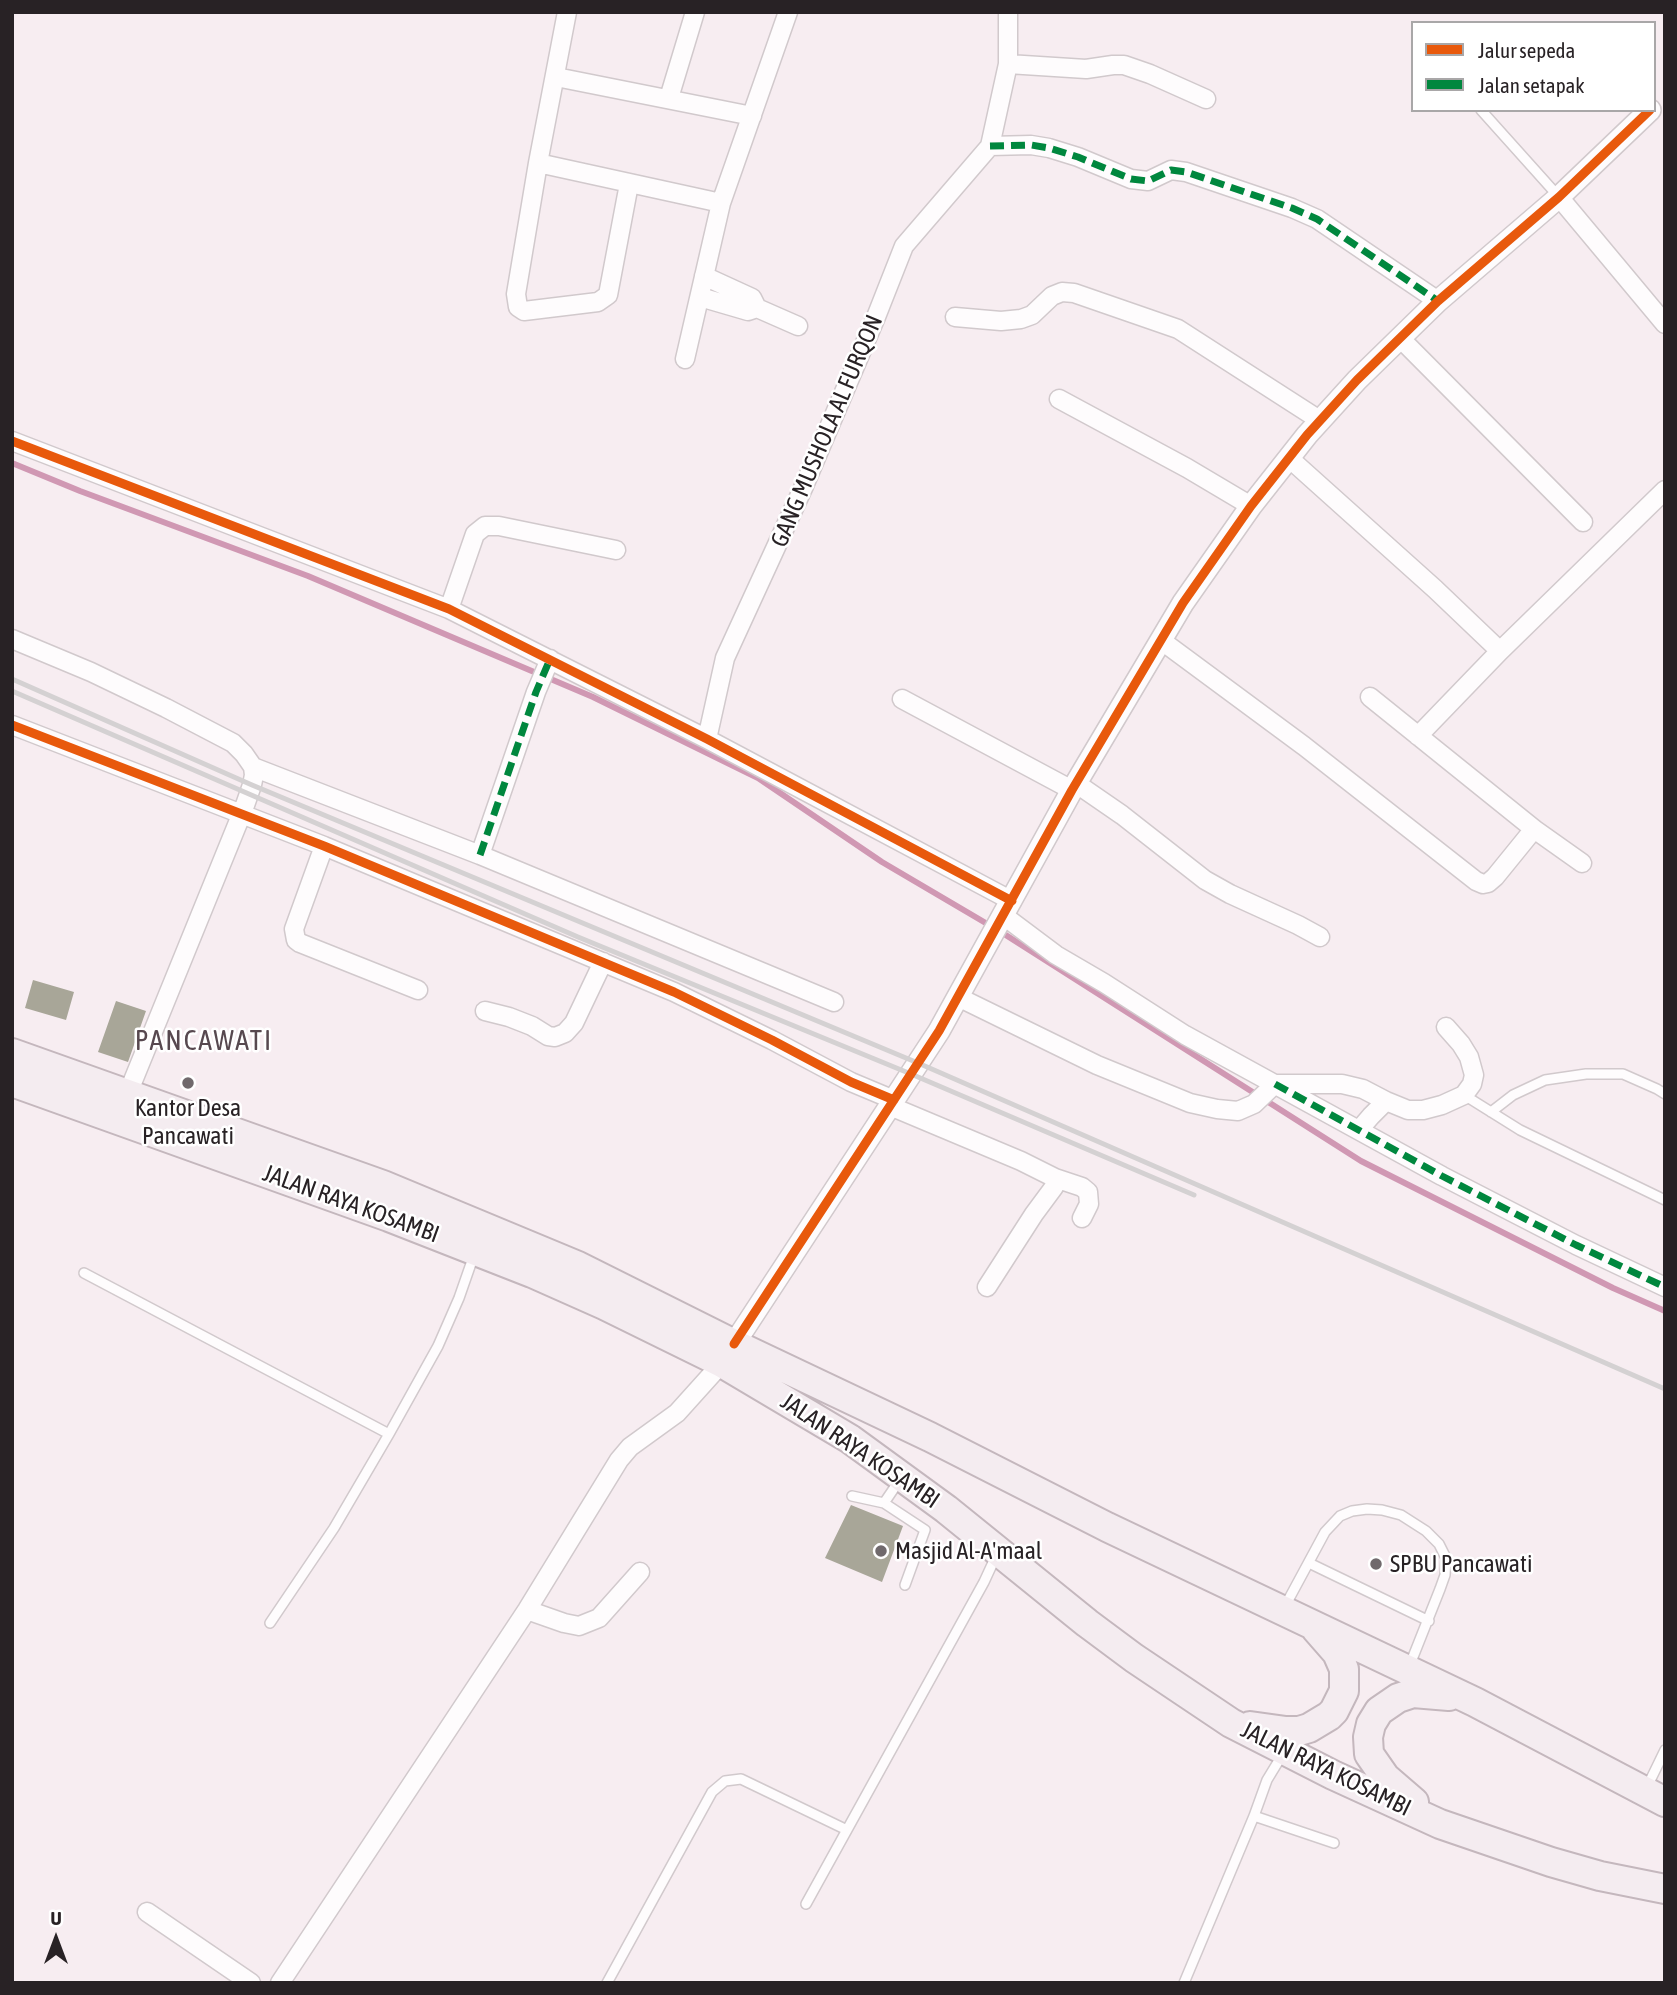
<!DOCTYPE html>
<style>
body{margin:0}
#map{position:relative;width:1677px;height:1995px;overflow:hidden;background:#f7edf1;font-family:"Asap Condensed",sans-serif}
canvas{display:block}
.frame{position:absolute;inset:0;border:14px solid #282225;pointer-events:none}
.legend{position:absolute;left:1411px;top:21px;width:245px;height:91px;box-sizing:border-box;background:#fff;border:2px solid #a9a7a8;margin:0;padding:9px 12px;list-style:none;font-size:21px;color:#282225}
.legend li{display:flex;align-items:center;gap:14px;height:35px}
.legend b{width:35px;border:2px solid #a9a7a8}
.north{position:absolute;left:21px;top:1904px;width:70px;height:70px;-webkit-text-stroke:5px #fff;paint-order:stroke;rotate:0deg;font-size:19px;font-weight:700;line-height:28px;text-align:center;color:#282225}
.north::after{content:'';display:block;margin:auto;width:24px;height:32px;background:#282225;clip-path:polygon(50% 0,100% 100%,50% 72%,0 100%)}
</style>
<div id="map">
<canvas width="1677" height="1995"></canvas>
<div class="frame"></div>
<ul class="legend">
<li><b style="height:9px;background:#e8590c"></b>Jalur sepeda</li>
<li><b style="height:9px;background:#00873e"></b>Jalan setapak</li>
</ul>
<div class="north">U</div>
</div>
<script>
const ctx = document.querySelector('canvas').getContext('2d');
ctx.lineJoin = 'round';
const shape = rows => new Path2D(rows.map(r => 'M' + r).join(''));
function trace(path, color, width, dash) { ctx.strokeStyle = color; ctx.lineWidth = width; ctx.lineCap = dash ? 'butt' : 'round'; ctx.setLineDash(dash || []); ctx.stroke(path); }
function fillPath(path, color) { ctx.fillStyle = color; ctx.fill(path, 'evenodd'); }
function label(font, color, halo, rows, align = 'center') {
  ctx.font = font + ' "Asap Condensed",sans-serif'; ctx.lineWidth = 5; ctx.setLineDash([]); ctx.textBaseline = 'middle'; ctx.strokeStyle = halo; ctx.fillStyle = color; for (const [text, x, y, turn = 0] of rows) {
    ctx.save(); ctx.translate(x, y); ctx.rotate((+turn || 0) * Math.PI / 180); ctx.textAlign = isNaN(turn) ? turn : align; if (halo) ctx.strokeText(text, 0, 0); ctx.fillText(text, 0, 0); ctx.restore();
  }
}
trace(shape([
 [12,463,80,491,308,576,593,697,758,778,882,862,1001,932,1361,1161,1613,1288,1665,1311]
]), '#d098b3', 6);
fillPath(shape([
 [33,980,74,992,66,1020,25,1008],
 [116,1001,146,1011,128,1062,98,1052],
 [851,1505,903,1526,882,1582,825,1558]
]), '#a8a698');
const service = shape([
 [1481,110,1559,197],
 [1464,1095,1520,1130,1665,1200],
 [1491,1112,1513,1095,1545,1080,1586,1074,1623,1074,1657,1089,1665,1094],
 [84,1273,389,1434],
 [899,1481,884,1503,925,1530,905,1585],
 [852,1496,884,1503],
 [1309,1563,1429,1621],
 [1284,1608,1325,1532,1340,1516,1352,1511,1367,1509,1382,1510,1401,1515,1426,1531,1439,1544,1446,1558,1445,1575,1440,1589,1409,1667],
 [270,1623,334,1528,389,1434,438,1346,459,1298,474,1255],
 [1647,1787,1665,1750],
 [1254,1816,1334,1843],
 [806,1904,984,1582,996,1556],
 [607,1983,712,1792,725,1781,741,1779,847,1830],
 [1184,1983,1254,1816,1267,1780,1284,1752]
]);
const minor = shape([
 [567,12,538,163,721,203],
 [1008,64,1086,69,1113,65,1124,65,1150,74,1206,99],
 [556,77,752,116],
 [669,98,695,12],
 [990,146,1031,145,1049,148,1078,157,1131,179,1148,181,1171,170,1186,172,1292,208,1317,219,1438,301],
 [538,163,516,294,518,307,524,311,598,302,608,295,629,184],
 [1559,197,1665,324],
 [704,276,752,298,757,308,798,326],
 [700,297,748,311,757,308],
 [955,317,1001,321,1021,319,1032,315,1052,296,1062,292,1074,293,1178,329,1321,421],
 [1400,338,1583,522],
 [685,359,721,203,788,12],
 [1059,399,1187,468,1251,506],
 [12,441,449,609,707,739,1012,901],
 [1289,458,1435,589,1500,651],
 [449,609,475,534,485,526,499,526,616,550],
 [12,639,91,672,166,708,233,743,244,754,253,767,254,775,252,785,244,808,128,1093],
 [1162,641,1304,746,1476,881,1483,884,1488,883,1495,877,1534,829],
 [1370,697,1534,829,1582,863],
 [902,699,1072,790],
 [12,725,324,846,674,992,772,1040,851,1082,894,1100],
 [1418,736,1500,651,1665,490],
 [707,739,725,658,804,486,876,317,904,246,990,146,1008,64,1008,12],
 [253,767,480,855,834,1002],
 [1077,784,1122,815,1205,880,1230,894,1298,925,1320,937],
 [324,846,294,929,296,940,300,943,418,990],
 [480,855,536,692,550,659],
 [1004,916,1056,955,1104,983,1185,1035,1442,1176,1576,1245,1665,1287],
 [958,997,1097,1065,1190,1103,1217,1109,1238,1111,1254,1104,1275,1084,1342,1084,1363,1089,1386,1101,1408,1110,1423,1110,1442,1105,1464,1095,1472,1084,1474,1075,1469,1057,1461,1044,1446,1027],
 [485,1011,509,1017,532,1026,548,1036,555,1037,565,1033,574,1023,603,962],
 [890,1106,1021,1161,1055,1178,1054,1187,1034,1214,987,1287],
 [1359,1130,1371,1116,1386,1101],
 [1055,1178,1082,1187,1088,1192,1089,1204,1082,1218],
 [527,1610,564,1623,579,1626,599,1618,640,1572],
 [147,1912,251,1983],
 [280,1983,527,1610,619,1460,630,1447,677,1413,722,1363]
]);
const tertiary = shape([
 [734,1344,939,1031,1072,790,1183,603,1251,506,1307,435,1357,380,1438,301,1559,197,1650,110]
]);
const trunk = shape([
 [12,1053,383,1185,578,1266,734,1344,930,1437,1107,1527,1475,1702,1665,1802],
 [12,1082,389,1217,532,1273,604,1305,722,1363,850,1439,946,1509,1087,1623,1134,1658,1231,1723,1333,1775,1440,1824,1551,1862,1600,1876,1665,1889],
 [1250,1726,1286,1731,1299,1731,1309,1728,1329,1716,1334,1711,1344,1691,1344,1669,1337,1653,1316,1629],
 [1414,1802,1385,1777,1369,1754,1368,1737,1371,1724,1379,1711,1398,1698,1413,1693,1449,1696]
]);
trace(service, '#d1c9cc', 12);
trace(minor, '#d1c9cc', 21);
trace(tertiary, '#d1c9cc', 24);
trace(trunk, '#c4b7bd', 32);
trace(service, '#fefcfd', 9);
trace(minor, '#fefcfd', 18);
trace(tertiary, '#fefcfd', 21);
trace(trunk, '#f4ecf0', 28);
trace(shape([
 [12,679,252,785,918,1063,1665,1389],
 [12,691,578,937,911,1074,1194,1195]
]), '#d4d1d2', 5);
trace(shape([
 [990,146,1031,145,1049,148,1078,157,1131,179,1148,181,1171,170,1186,172,1292,208,1317,219,1438,301],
 [480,855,536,692,550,659],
 [1275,1084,1442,1176,1576,1245,1665,1287]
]), '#00873e', 7, [14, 7]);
trace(shape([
 [12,441,449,609,707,739,1012,901],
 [12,725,324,846,674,992,772,1040,851,1082,894,1100],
 [734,1344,939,1031,1072,790,1183,603,1251,506,1307,435,1357,380,1438,301,1559,197,1650,110]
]), '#e8590c', 9);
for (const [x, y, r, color] of [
 [188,1083,7,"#70696c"],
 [881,1551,7,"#70696c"],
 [1376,1564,7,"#70696c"]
]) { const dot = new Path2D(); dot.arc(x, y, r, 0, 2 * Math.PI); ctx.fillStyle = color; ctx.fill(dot); trace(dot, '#fff', 2.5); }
label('24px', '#282225', '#fff', [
 ["GANG MUSHOLA AL FURQON",827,431,-67],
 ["JALAN RAYA KOSAMBI",351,1204,20],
 ["JALAN RAYA KOSAMBI",860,1451,34],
 ["JALAN RAYA KOSAMBI",1326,1769,26]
]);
label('24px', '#282225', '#fff', [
 ["Kantor Desa",188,1108,"center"],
 ["Pancawati",188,1136,"center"],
 ["Masjid Al-A'maal",895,1551],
 ["SPBU Pancawati",1390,1564]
], 'left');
ctx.letterSpacing = '2px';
label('28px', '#57484f', '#fff', [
 ["PANCAWATI",204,1041]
]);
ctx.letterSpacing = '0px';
</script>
